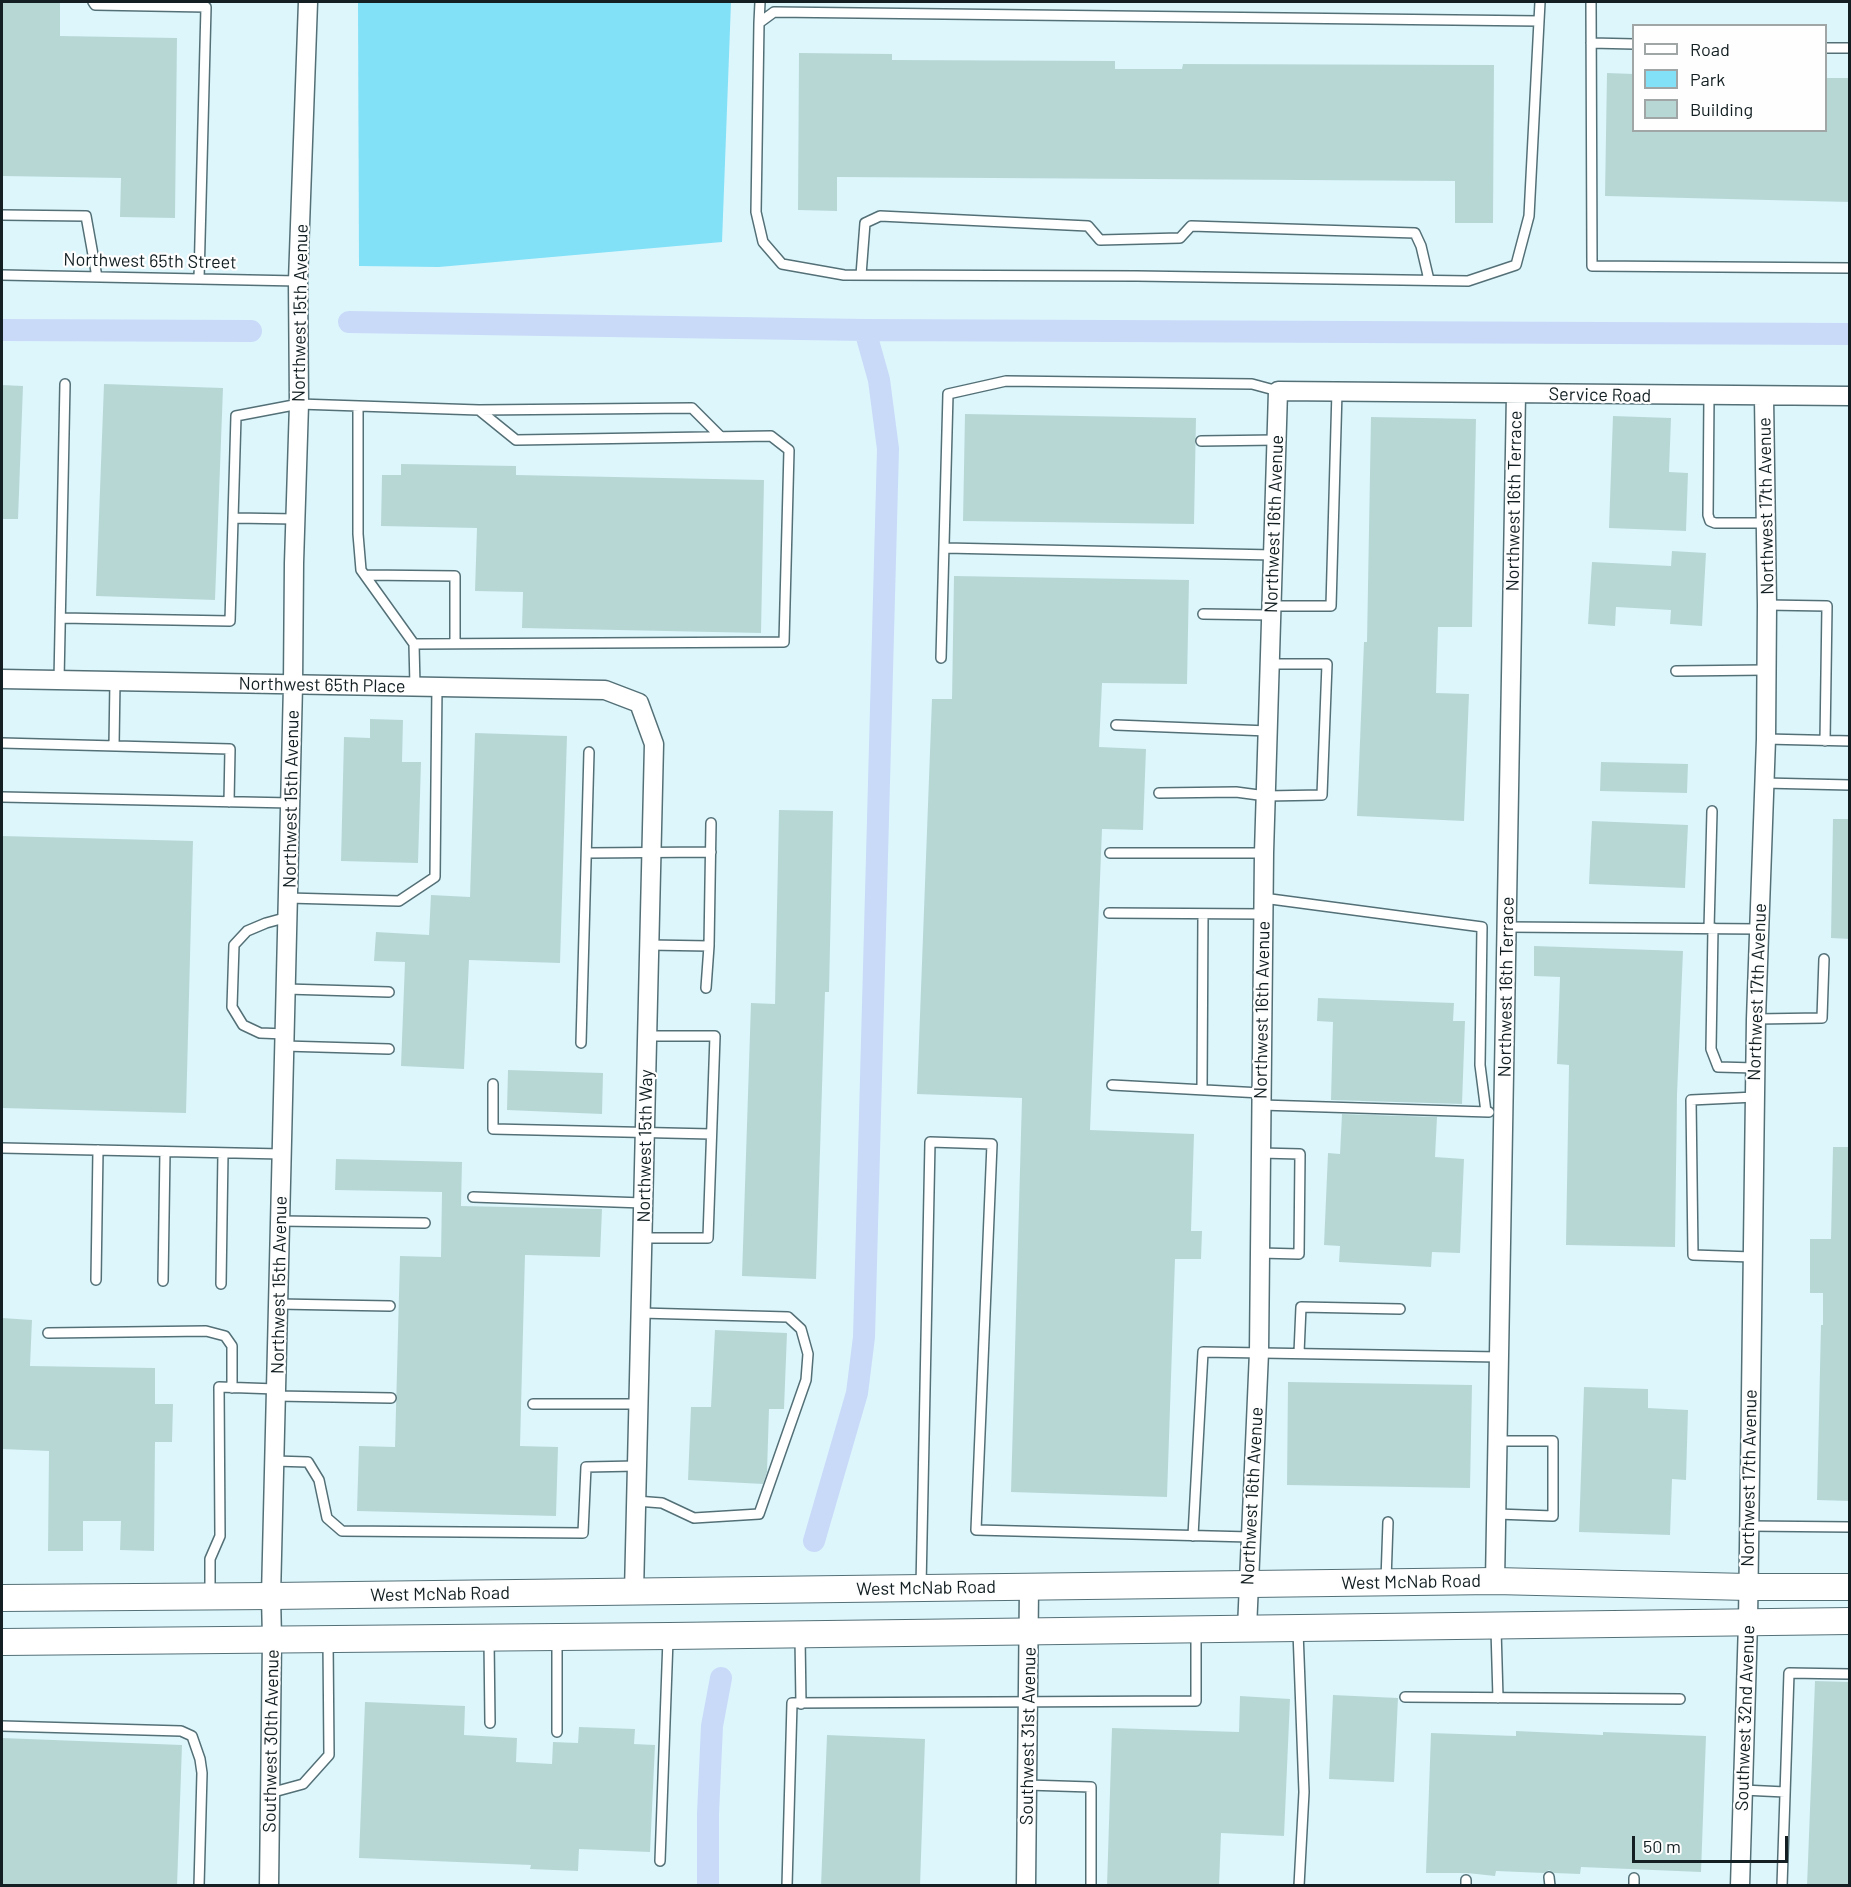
<!DOCTYPE html>
<style>
body{margin:0}
#map{position:relative;width:1851px;height:1887px;overflow:hidden;background:#ddf6fc;font-family:Barlow,sans-serif}
canvas{display:block}
.frame{position:absolute;inset:0;border:3px solid #131f22;pointer-events:none}
.legend{position:absolute;left:1632px;top:24px;width:195px;height:108px;box-sizing:border-box;background:#fefefe;border:2px solid #a0a5a6;margin:0;padding:8px 10px;list-style:none;font-size:18px;color:#131f22}
.legend li{display:flex;align-items:center;gap:12px;height:30px}
.legend b{width:30px;border:2px solid #a0a5a6}
.scale{position:absolute;left:1632px;top:1836px;width:156px;height:27px;box-sizing:border-box;border:3px solid #131f22;border-top:0;padding-left:8px;font-size:18px;line-height:21px;white-space:nowrap;color:#131f22;-webkit-text-stroke:4px #fefefe;paint-order:stroke}
</style>
<div id="map">
<canvas width="1851" height="1887"></canvas>
<div class="frame"></div>
<ul class="legend">
<li><b style="height:8px;background:#fff"></b>Road</li>
<li><b style="height:16px;background:#82e0f7"></b>Park</li>
<li><b style="height:16px;background:#b7d7d5"></b>Building</li>
</ul>
<div class="scale">50 m</div>
</div>
<script>
const ctx = document.querySelector('canvas').getContext('2d');
ctx.lineJoin = 'round';
function fillPath(path, color) { ctx.fillStyle = color; ctx.fill(path, 'evenodd'); }
const shape = rows => new Path2D(rows.map(r => 'M' + r).join(''));
function trace(path, color, width, dash) { ctx.strokeStyle = color; ctx.lineWidth = width; ctx.lineCap = dash ? 'butt' : 'round'; ctx.setLineDash(dash || []); ctx.stroke(path); }
function label(font, color, halo, rows, align = 'center') {
  ctx.font = font + ' Barlow,sans-serif'; ctx.lineWidth = 4.5; ctx.setLineDash([]); ctx.textBaseline = 'middle'; ctx.strokeStyle = halo; ctx.fillStyle = color; for (const [text, x, y, turn = 0] of rows) {
    ctx.save(); ctx.translate(x, y); ctx.rotate((+turn || 0) * Math.PI / 180); ctx.textAlign = isNaN(turn) ? turn : align; if (halo) ctx.strokeText(text, 0, 0); ctx.fillText(text, 0, 0); ctx.restore();
  }
}
fillPath(shape([
 [358,2,731,2,722,242,439,267,359,266]
]), '#82e0f7');
trace(shape([
 [349,322,865,330,1850,334],
 [2,330,251,331],
 [814,1541,857,1393,864,1337,888,449,879,380,865,330],
 [708,1886,708,1814,712,1726,721,1678]
]), '#c9daf8', 22);
fillPath(shape([
 [2,2,60,2,60,36,177,38,175,218,120,217,121,178,2,176],
 [799,53,892,54,892,60,1115,61,1115,69,1182,69,1183,64,1494,65,1493,223,1455,223,1455,181,837,177,837,211,798,210],
 [1607,73,1634,74,1634,130,1826,130,1826,78,1850,78,1850,202,1605,196],
 [104,384,223,388,215,600,96,596],
 [2,385,23,386,18,519,2,519],
 [965,414,1196,418,1194,524,963,521],
 [1613,416,1671,418,1669,472,1688,473,1686,531,1609,528],
 [1371,417,1476,419,1472,627,1438,627,1436,693,1469,694,1464,821,1357,816,1364,642,1367,642],
 [401,464,516,466,516,475,764,480,761,633,522,628,523,592,475,591,477,528,381,526,382,475,401,475],
 [1672,551,1706,553,1702,626,1670,624,1671,610,1616,607,1615,626,1588,624,1592,562,1671,566],
 [954,576,1189,580,1187,684,1102,683,1099,747,1146,749,1143,830,1102,829,1090,1130,1194,1134,1191,1231,1202,1231,1201,1259,1175,1259,1167,1497,1011,1492,1022,1098,917,1094,932,699,952,699],
 [370,719,403,720,402,762,421,762,418,863,341,861,344,737,370,738],
 [475,733,567,736,560,963,469,960,464,1069,401,1066,405,962,374,961,376,932,429,935,431,895,470,897],
 [1601,762,1688,764,1687,793,1600,791],
 [779,810,833,811,829,992,825,992,816,1279,742,1276,751,1003,775,1004],
 [1833,819,1850,819,1850,939,1831,938],
 [1592,821,1688,825,1685,888,1589,884],
 [2,836,193,841,186,1113,2,1108],
 [1534,946,1683,951,1677,1095,1675,1247,1566,1245,1569,1065,1557,1064,1560,977,1534,976],
 [1318,998,1454,1003,1453,1021,1465,1021,1462,1104,1331,1100,1333,1022,1317,1021],
 [508,1070,603,1073,602,1114,507,1110],
 [1342,1114,1437,1117,1435,1157,1464,1159,1460,1253,1432,1252,1431,1267,1339,1262,1340,1246,1324,1245,1328,1153,1340,1154],
 [1833,1147,1850,1147,1850,1501,1817,1500,1821,1325,1823,1325,1823,1293,1810,1293,1810,1239,1831,1239],
 [336,1159,462,1162,461,1206,602,1209,600,1257,525,1255,520,1446,558,1447,556,1516,357,1511,359,1446,395,1447,400,1256,441,1257,442,1192,335,1190],
 [2,1318,32,1320,30,1366,155,1368,155,1404,173,1404,172,1442,155,1442,154,1551,120,1550,121,1521,83,1521,83,1551,48,1551,49,1451,2,1449],
 [715,1330,787,1333,784,1409,769,1409,767,1472,763,1484,688,1480,691,1407,711,1407],
 [1288,1382,1472,1385,1470,1488,1287,1485],
 [1584,1387,1648,1389,1648,1408,1688,1410,1686,1480,1672,1479,1670,1535,1579,1532],
 [1815,1681,1850,1682,1850,1886,1807,1886],
 [1333,1695,1398,1698,1394,1782,1329,1779],
 [1240,1696,1290,1699,1284,1836,1221,1833,1219,1886,1107,1886,1112,1728,1239,1732],
 [365,1702,465,1706,464,1735,517,1738,516,1762,552,1764,553,1742,578,1743,579,1727,635,1729,634,1744,655,1745,650,1852,579,1849,578,1871,530,1869,531,1865,359,1858],
 [1516,1731,1603,1735,1603,1732,1706,1736,1701,1872,1581,1867,1580,1874,1554,1873,1549,1870,1544,1873,1496,1871,1495,1876,1467,1873,1426,1873,1431,1733,1516,1736],
 [827,1735,925,1739,920,1886,821,1886],
 [2,1738,182,1745,177,1886,2,1886]
]), '#b7d7d5');
const lane = shape([
 [93,2,95,5,206,7,199,279],
 [1591,2,1592,266,1850,268],
 [1539,21,774,12,759,23,756,212,763,242,782,264,844,275,1137,276,1468,281,1516,265,1529,216,1539,21,1540,2],
 [759,23,760,2],
 [1591,43,1634,44],
 [1826,48,1850,48],
 [2,215,86,216,97,277],
 [2,275,298,281],
 [861,275,865,223,880,216,1088,226,1100,240,1180,238,1191,226,1415,233,1421,246,1429,280],
 [1709,396,1708,515,1710,521,1715,523,1766,523],
 [358,406,358,534,361,570,414,644],
 [1201,441,1277,440],
 [234,518,296,519],
 [945,548,1273,555],
 [365,575,455,576,455,644],
 [1767,605,1827,606,1825,741],
 [1272,606,1331,606,1337,391],
 [1203,614,1271,615],
 [61,618,230,621,236,416,299,404,479,410,692,408,721,437],
 [941,658,948,394,1006,381,1252,384,1278,391],
 [1676,671,1766,670],
 [59,680,65,384],
 [415,686,414,644,784,642,789,450,771,436,516,440,479,410],
 [1116,725,1268,731],
 [1766,739,1850,741],
 [2,743,230,749,229,802],
 [114,746,115,681],
 [1764,783,1850,785],
 [1159,793,1236,792,1266,796,1322,795,1327,664,1270,664],
 [2,797,291,803],
 [587,853,711,852],
 [1110,853,1264,853],
 [288,898,399,901,435,877,437,686],
 [1263,898,1482,927,1480,1065,1486,1112],
 [1109,913,1263,914],
 [1507,927,1759,929],
 [1713,928,1711,1049,1718,1067,1755,1068],
 [1709,929,1712,811],
 [649,945,709,946],
 [706,988,709,946,711,823],
 [286,989,389,992],
 [1756,1019,1822,1018,1824,959],
 [285,1034,260,1033,243,1025,232,1007,234,945,247,931,266,923,288,917],
 [581,1043,589,752],
 [284,1046,389,1049],
 [493,1084,493,1129,711,1134],
 [1112,1085,1261,1093],
 [1202,1090,1203,914],
 [1261,1105,1489,1112],
 [2,1148,282,1154],
 [473,1197,643,1203],
 [280,1221,425,1223],
 [643,1238,708,1238,715,1036,647,1036],
 [1260,1253,1299,1254,1300,1154,1261,1153],
 [1752,1257,1693,1255,1691,1100,1755,1097],
 [96,1280,98,1150],
 [163,1281,165,1152],
 [221,1284,223,1153],
 [278,1304,390,1306],
 [48,1333,206,1331,225,1336,232,1346,232,1388],
 [1299,1353,1301,1307,1400,1309],
 [276,1396,391,1398],
 [533,1404,639,1404],
 [274,1461,308,1462,319,1480,327,1518,342,1531,583,1533,586,1467,637,1466],
 [636,1501,662,1503,694,1518,759,1514,806,1380,808,1354,801,1329,788,1317,641,1313],
 [1497,1514,1553,1516,1553,1441,1498,1441],
 [1749,1526,1850,1527],
 [1193,1536,1203,1352,1499,1357],
 [1386,1580,1388,1522],
 [921,1587,930,1142,992,1144,976,1530,1250,1537],
 [210,1594,210,1559,220,1536,219,1387,276,1389],
 [1496,1629,1498,1698],
 [1298,1631,1304,1792,1299,1886],
 [800,1637,801,1704],
 [489,1640,490,1723],
 [1405,1697,1680,1699],
 [2,1726,181,1731,192,1736,200,1759,202,1773,199,1886],
 [557,1732,557,1640],
 [1027,1785,1091,1787,1091,1886],
 [1743,1790,1785,1792],
 [270,1793,303,1784,329,1755,328,1641],
 [660,1861,668,1639],
 [1549,1877,1550,1886],
 [787,1886,792,1703,1196,1701,1196,1632],
 [1466,1886,1466,1880],
 [1634,1886,1634,1878],
 [1782,1886,1789,1673,1850,1674]
]);
const street = shape([
 [2,679,605,690,639,703,654,744,634,1592],
 [1495,1581,1516,394],
 [1247,1629,1259,1352,1264,853,1278,391,1850,396],
 [269,1886,272,1639,271,1596,293,685,294,563,299,404,298,281,308,2],
 [1026,1886,1029,1587],
 [1740,1886,1748,1622,1756,1019,1766,739,1767,605,1764,397]
]);
const secondary = shape([
 [2,1598,271,1596,1495,1581,1748,1587,1850,1587],
 [2,1642,669,1636,1850,1621]
]);
trace(lane, '#547077', 12);
trace(street, '#547077', 21);
trace(secondary, '#547077', 28);
trace(lane, '#fff', 9);
trace(street, '#fff', 18);
trace(secondary, '#fff', 26);
label('18px', '#131f22', '#fefefe', [
 ["Northwest 65th Street",150,261,1],
 ["Northwest 15th Avenue",300,313,-89],
 ["Service Road",1600,395,1],
 ["Northwest 16th Terrace",1514,501,-89],
 ["Northwest 17th Avenue",1766,506,-91],
 ["Northwest 16th Avenue",1274,524,-88],
 ["Northwest 65th Place",322,685,1],
 ["Northwest 15th Avenue",291,799,-89],
 ["Northwest 16th Terrace",1506,987,-89],
 ["Northwest 17th Avenue",1757,992,-88],
 ["Northwest 16th Avenue",1262,1010,-89],
 ["Northwest 15th Way",645,1146,-89],
 ["Northwest 15th Avenue",279,1285,-89],
 ["Northwest 17th Avenue",1749,1478,-89],
 ["Northwest 16th Avenue",1252,1496,-87],
 ["West McNab Road",1411,1582,-1],
 ["West McNab Road",926,1588,-1],
 ["West McNab Road",440,1594,-1],
 ["Southwest 32nd Avenue",1745,1718,-88],
 ["Southwest 31st Avenue",1028,1736,-89],
 ["Southwest 30th Avenue",271,1741,-89]
]);
</script>
